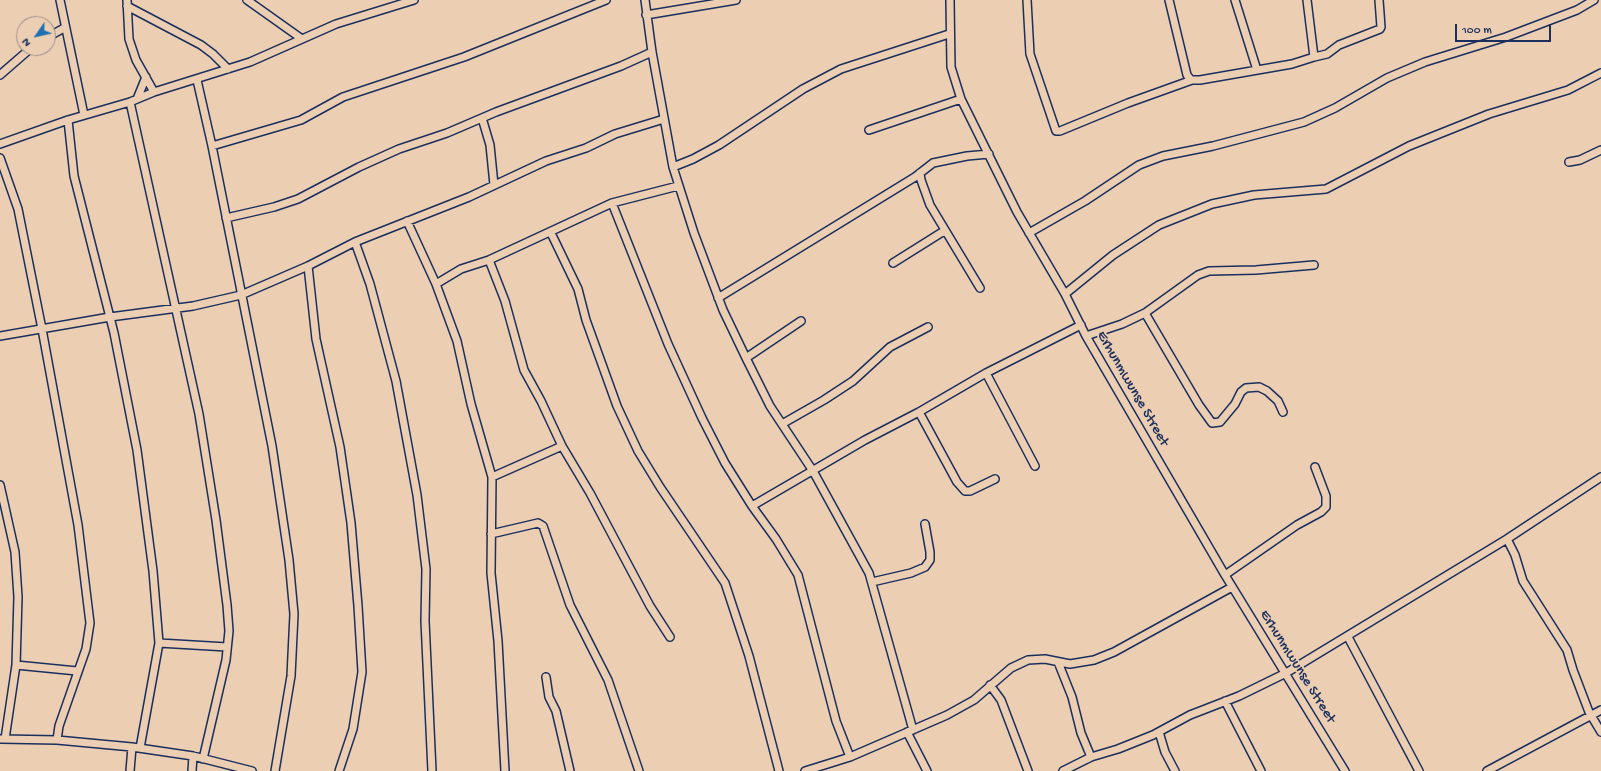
<!DOCTYPE html>
<style>
body{margin:0}
#map{position:relative;width:1601px;height:771px;overflow:hidden;background:#ecceb2;font-family:"Gochi Hand",sans-serif}
canvas{display:block}
.north{position:absolute;left:16px;top:16px;width:40px;height:40px;box-sizing:border-box;background:#ecceb2;border:1px solid #988e90;border-radius:50%;rotate:236deg;font-size:11px;font-weight:700;line-height:16px;text-align:center;color:#1b2f5e}
.north::after{content:'';display:block;margin:auto;width:14px;height:18px;background:#1f6fb2;clip-path:polygon(50% 0,100% 100%,50% 72%,0 100%)}
.scale{position:absolute;left:1455px;top:24px;width:96px;height:18px;box-sizing:border-box;border:2px solid #1b2f5e;border-top:0;padding-left:5px;font-size:12px;line-height:14px;white-space:nowrap;color:#1b2f5e;-webkit-text-stroke:3px #ecceb2;paint-order:stroke}
</style>
<div id="map">
<canvas width="1601" height="771"></canvas>
<div class="north">N</div>
<div class="scale">100 m</div>
</div>
<script>
const ctx = document.querySelector('canvas').getContext('2d');
ctx.lineJoin = 'round';
const shape = rows => new Path2D(rows.map(r => 'M' + r).join(''));
function trace(path, color, width, dash) { ctx.strokeStyle = color; ctx.lineWidth = width; ctx.lineCap = dash ? 'butt' : 'round'; ctx.setLineDash(dash || []); ctx.stroke(path); }
function label(font, color, halo, rows, align = 'center') {
  ctx.font = font + ' "Gochi Hand",sans-serif'; ctx.lineWidth = 3.5; ctx.setLineDash([]); ctx.textBaseline = 'middle'; ctx.strokeStyle = halo; ctx.fillStyle = color; for (const [text, x, y, turn = 0] of rows) {
    ctx.save(); ctx.translate(x, y); ctx.rotate((+turn || 0) * Math.PI / 180); ctx.textAlign = isNaN(turn) ? turn : align; if (halo) ctx.strokeText(text, 0, 0); ctx.fillText(text, 0, 0); ctx.restore();
  }
}
const minor = shape([
 [60,0,84,115],
 [127,0,129,39,136,60,154,92],
 [247,0,302,39],
 [645,0,652,52,673,167,694,233,723,310,746,358,770,406,813,471,869,573,913,730],
 [950,0,951,67,961,99,1017,212,1065,294,1086,336,1225,575,1345,771],
 [1027,0,1030,54,1056,131,1060,131,1128,103,1192,80],
 [1169,0,1187,75,1191,80,1200,80,1292,64,1314,57],
 [1235,0,1257,70],
 [1307,0,1314,57,1327,54,1339,45,1380,29,1381,27,1379,0],
 [127,6,201,45,213,54,228,69],
 [646,15,736,0],
 [48,37,64,28],
 [0,75,31,48],
 [197,80,212,146,272,446,289,560,294,614,291,676,275,771],
 [137,99,146,77],
 [130,102,199,414,216,520,227,605,229,631,226,660,203,759],
 [482,118,490,145,494,185],
 [68,120,74,176,114,333,137,450,153,571,159,643,140,748],
 [869,130,961,99],
 [0,144,68,120,130,102,154,92,250,62,336,24,414,0],
 [212,146,301,120,343,97,464,57,606,0],
 [0,158,18,209,42,329,78,525,90,623,86,649,59,726,57,740],
 [1569,162,1580,160,1601,150],
 [673,167,693,159,719,145,803,89,841,69,949,34],
 [920,173,921,180,930,205,980,288],
 [612,203,668,344,702,418,725,463,752,506,776,539,798,575,836,721,850,757],
 [226,218,274,207,298,199,359,167,399,149,447,133,496,112,621,66,652,52],
 [407,221,436,284,457,341,471,404,492,477,491,573,498,641,505,771],
 [551,233,578,289,586,320,617,406,638,451,660,487,725,583,749,656,779,771],
 [1029,233,1085,201,1139,165,1163,156,1213,146,1304,122,1335,108,1387,78,1425,62,1506,37,1577,10,1594,0],
 [355,242,370,284,396,381,417,495,426,569,425,621,432,771],
 [489,260,505,301,524,370,541,401,562,446,590,493,650,606,670,637],
 [893,263,944,231],
 [308,266,316,339,340,447,351,523,358,606,362,672,353,729,339,771],
 [436,284,461,269,489,260,612,203,678,186],
 [1065,294,1113,255,1159,225,1212,204,1254,195,1326,189,1409,146,1489,114,1568,90,1601,73],
 [718,298,915,177,933,163,967,156,989,154],
 [1145,313,1199,405,1212,423,1220,422,1235,404,1241,392,1246,388,1259,387,1267,391,1278,401,1283,412],
 [0,336,110,317,193,306,241,295,308,266,355,242,469,197,546,161,586,148,615,134,664,119],
 [1086,336,1122,324,1145,313,1198,275,1209,271,1256,270,1314,265],
 [746,358,801,321],
 [986,373,1035,466],
 [919,412,957,482,965,491,970,491,995,479],
 [782,424,824,400,853,381,890,347,928,327],
 [492,477,562,446],
 [0,485,15,552,18,597,16,665,5,739],
 [752,506,865,440,919,412,986,373,1081,325],
 [491,534,538,523,543,526,570,605,608,680,639,771],
 [1507,539,1515,555,1523,581,1567,650,1573,670,1589,712,1601,732],
 [1225,575,1297,525,1321,512,1326,507,1326,496,1315,467],
 [872,582,911,573,925,567,930,560,930,552,925,524],
 [1348,637,1419,771],
 [159,643,227,647],
 [1058,662,1072,697,1081,733,1091,757],
 [16,665,77,671],
 [546,677,549,697,556,711,570,771],
 [990,685,1001,700,1028,771],
 [1225,701,1261,771],
 [907,732,927,771],
 [1159,732,1165,752,1175,771],
 [0,739,57,740,132,747,193,756,252,771],
 [130,771,132,747],
 [192,771,193,756],
 [805,771,850,757,947,715,974,700,1011,668,1028,660,1045,659,1070,664,1094,660,1114,652,1232,587],
 [1063,771,1091,757,1118,749,1153,735,1190,715,1239,696,1286,673,1507,539,1601,477],
 [1487,771,1601,710]
]);
trace(minor, '#1b2f5e', 10);
trace(minor, '#ecceb2', 7);
label('15px', '#1b2f5e', '#ecceb2', [
 ["Erhunmwunse Street",1132,389,60],
 ["Erhunmwunse Street",1297,667,58]
]);
</script>
